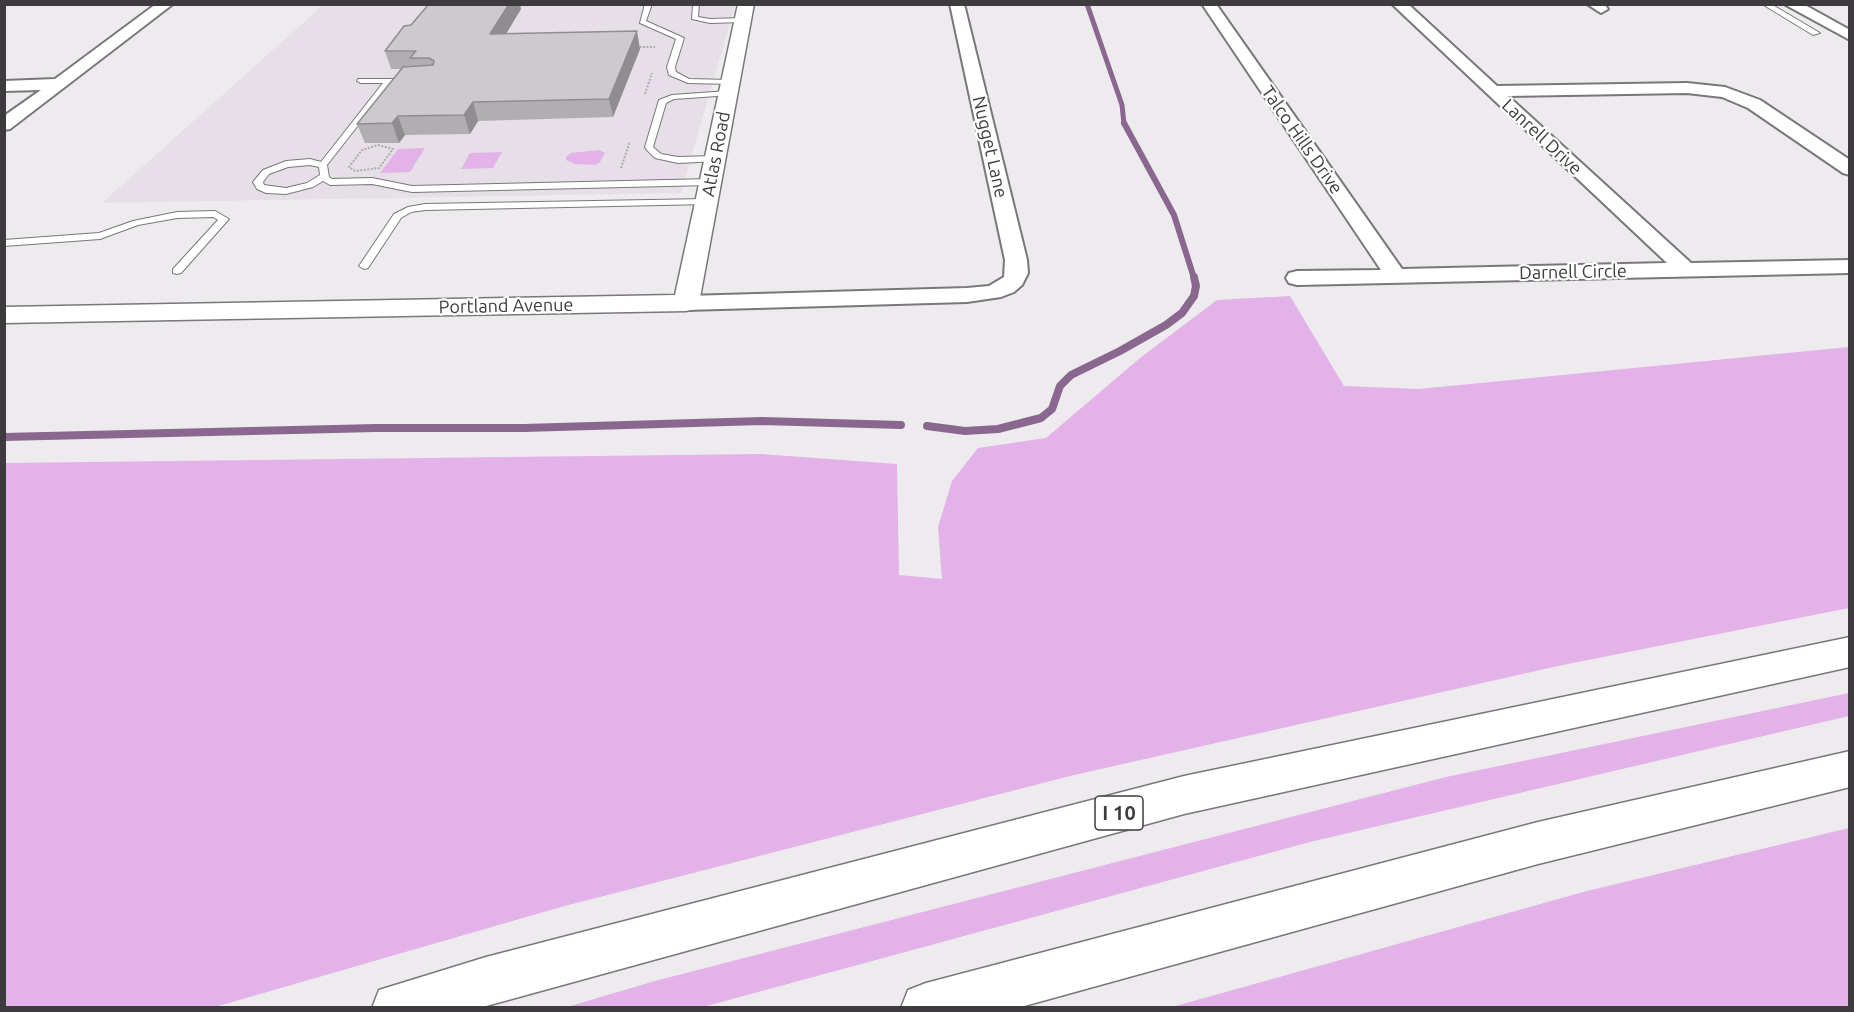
<!DOCTYPE html>
<style>
body{margin:0}
#map{position:relative;width:1854px;height:1012px;overflow:hidden;background:#eeebee;font-family:Ubuntu,sans-serif}
canvas{display:block}
.frame{position:absolute;inset:0;border:6px solid #3d3b3d;pointer-events:none}
</style>
<div id="map">
<canvas width="1854" height="1012"></canvas>
<div class="frame"></div>
</div>
<script>
const ctx = document.querySelector('canvas').getContext('2d');
ctx.lineJoin = 'round';
function fillPath(path, color) { ctx.fillStyle = color; ctx.fill(path, 'evenodd'); }
const shape = rows => new Path2D(rows.map(r => 'M' + r).join(''));
function trace(path, color, width, dash) { ctx.strokeStyle = color; ctx.lineWidth = width; ctx.lineCap = dash ? 'butt' : 'round'; ctx.setLineDash(dash || []); ctx.stroke(path); }
function label(font, color, halo, rows, align = 'center') {
  ctx.font = font + ' Ubuntu,sans-serif'; ctx.lineWidth = 4.5; ctx.setLineDash([]); ctx.textBaseline = 'middle'; ctx.strokeStyle = halo; ctx.fillStyle = color; for (const [text, x, y, turn = 0] of rows) {
    ctx.save(); ctx.translate(x, y); ctx.rotate((+turn || 0) * Math.PI / 180); ctx.textAlign = isNaN(turn) ? turn : align; if (halo) ctx.strokeText(text, 0, 0); ctx.fillText(text, 0, 0); ctx.restore();
  }
}
fillPath(shape([
 [323,5,735,5,681,193,102,203]
]), '#e7dfe8');
fillPath(shape([
 [425,148,410,172,380,173,398,149],
 [599,150,605,153,600,162,595,165,575,164,566,160,566,157,571,153],
 [502,152,493,168,461,169,470,153],
 [1290,296,1344,386,1419,389,1849,347,1849,608,1558,666,1074,775,561,907,215,1007,5,1007,5,463,761,454,897,464,899,575,942,579,938,527,952,481,978,448,1046,438,1140,358,1217,300],
 [1849,693,1849,716,1310,842,703,1007,567,1007,655,981,1446,777],
 [1849,828,1849,1007,1172,1007,1587,891]
]), '#e3b2e8');
trace(shape([
 [1087,4,1122,105,1124,124]
]), '#8a678e', 5);
trace(shape([
 [1124,123,1174,215,1194,278]
]), '#8a678e', 6);
trace(shape([
 [927,426,965,431,998,429,1041,418,1052,409,1060,386,1071,375,1120,351,1166,325,1182,313,1194,296,1196,286,1194,277],
 [4,437,376,428,524,428,762,421,901,425]
]), '#8a678e', 8);
const lane = shape([
 [645,4,652,4,646,21,684,38,675,67,676,72,689,79,731,80,735,82,734,84,688,83,669,75,667,67,676,39,640,23,645,4],
 [693,4,699,4,698,17,710,19,743,18,746,20,743,22,710,23,692,19,693,4],
 [1762,4,1771,4,1820,33,1813,35,1762,4],
 [358,79,395,79,399,81,391,83,327,165,329,177,332,179,372,178,412,186,710,179,715,182,710,185,412,192,372,184,330,185,323,181,313,187,286,194,266,193,257,189,253,182,263,170,286,161,310,159,321,162,383,83,361,83,357,81,358,79],
 [310,165,319,167,320,175,307,183,286,188,264,185,263,182,269,174,288,167,310,165],
 [728,91,732,93,731,95,674,99,666,103,653,147,661,154,678,157,715,156,718,157,718,161,678,163,655,158,646,149,645,147,659,100,672,95,728,91],
 [706,199,709,200,709,204,425,210,411,212,401,218,368,268,364,269,359,266,394,214,408,207,425,204,706,199],
 [215,211,229,219,181,273,177,274,173,273,173,269,218,220,213,217,177,218,138,225,100,239,4,246,4,240,99,233,133,221,177,212,215,211]
]);
const street = shape([
 [156,4,173,4,10,129,4,130,4,116,41,90,4,91,4,81,55,79,156,4],
 [950,4,964,4,1027,260,1028,273,1022,285,1014,292,1001,297,967,302,686,310,678,308,675,303,678,298,686,296,967,288,989,286,1004,277,1005,260,950,4],
 [1202,4,1216,4,1402,269,1667,263,1392,4,1408,4,1497,86,1687,83,1725,87,1760,100,1850,160,1850,175,1843,173,1748,108,1722,97,1687,93,1508,96,1691,263,1850,260,1850,273,1297,285,1289,283,1286,278,1289,273,1297,271,1381,270,1202,4],
 [1587,4,1604,4,1608,9,1601,13,1587,4],
 [1784,4,1803,4,1850,30,1850,40,1784,4]
]);
const secondary = shape([
 [738,4,754,4,699,303,695,309,686,311,4,323,4,307,675,295,738,4]
]);
const highway = shape([
 [1850,637,1850,667,1184,814,479,1008,372,1008,379,990,486,957,1184,776,1850,637],
 [1850,751,1850,787,1538,864,1017,1008,901,1008,908,990,926,983,1538,822,1850,751]
]);
trace(lane, '#79777a', 2);
trace(street, '#79777a', 4);
trace(secondary, '#79777a', 3);
trace(highway, '#79777a', 3);
trace(shape([
 [636,47,655,47],
 [645,94,652,73],
 [378,145,393,149,379,168,355,171,349,167,362,150,378,145],
 [621,168,630,141]
]), '#aeabae', 2, [2, 1.5]);
fillPath(lane, '#fff');
fillPath(street, '#fff');
fillPath(secondary, '#fff');
fillPath(highway, '#fff');
fillPath(shape([
 [521,9,506,34,640,49,613,117,478,121,470,134,405,135,399,143,365,143,357,124,401,69,391,69,385,51,411,25]
]), '#b0aeb0');
fillPath(shape([
 [509,4,520,4,521,9,495,52,490,34],
 [637,31,640,49,613,117,609,99],
 [473,102,478,121,470,134,464,115],
 [398,116,405,135,399,143,392,123]
]), '#908d90');
const building = shape([
 [429,4,509,4,490,34,637,31,609,99,473,102,464,115,398,116,392,123,357,124,403,67,433,65,434,61,429,58,410,58,416,51,385,51,404,26,411,25,429,4]
]);
fillPath(building, '#cdcacd');
trace(building, '#908d90', 1.5);
label('18px', '#3d3b3d', '#fff', [
 ["Lanrell Drive",1542,137,43],
 ["Talco Hills Drive",1302,140,55],
 ["Nugget Lane",990,147,77],
 ["Atlas Road",716,154,-79],
 ["Darnell Circle",1573,272,-1],
 ["Portland Avenue",506,306,-1]
]);
for (const [x, y, w] of [
 [1119,813,48]
]) { const box = new Path2D(); box.roundRect(x - w / 2, y - 17, w, 34, 4.5); ctx.fillStyle = '#fff'; ctx.fill(box); trace(box, '#3d3b3d', 1.5); }
label('bold 20px', '#3d3b3d', null, [
 ["I 10",1119,813]
]);
</script>
